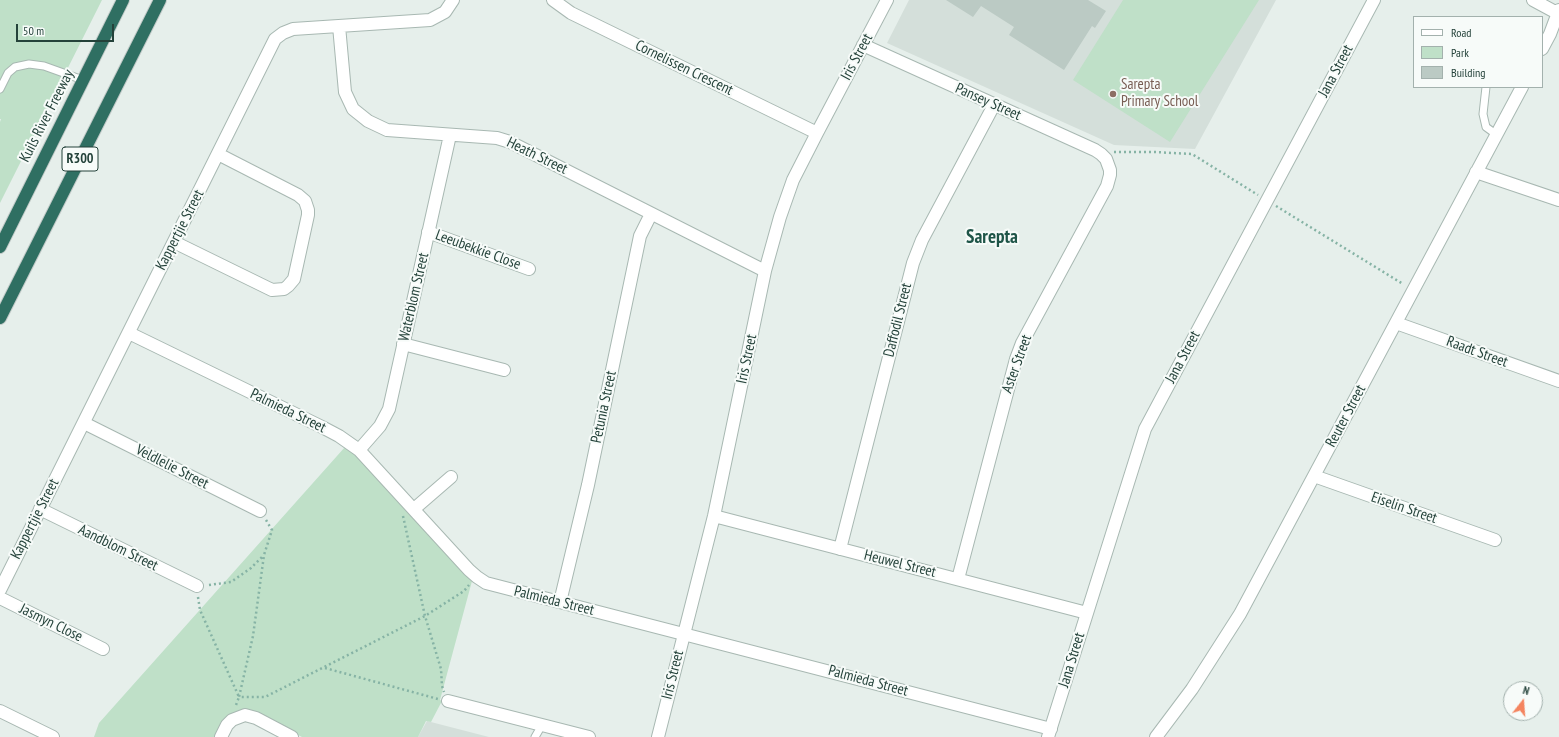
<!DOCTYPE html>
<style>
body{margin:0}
#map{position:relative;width:1559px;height:737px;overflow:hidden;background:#e6efeb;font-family:"PT Sans Narrow",sans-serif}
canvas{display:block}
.legend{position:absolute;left:1413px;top:16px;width:130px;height:72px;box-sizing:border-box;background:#f7fbf9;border:1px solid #a3b1ad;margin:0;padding:5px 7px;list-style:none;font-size:12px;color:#24423a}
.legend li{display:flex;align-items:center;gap:8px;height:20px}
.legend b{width:20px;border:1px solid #a3b1ad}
.north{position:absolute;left:1503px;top:681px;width:40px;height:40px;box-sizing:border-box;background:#f7fbf9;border:1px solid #a3b1ad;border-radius:50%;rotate:17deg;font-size:11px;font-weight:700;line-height:16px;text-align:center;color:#24423a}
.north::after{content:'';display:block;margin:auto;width:14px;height:18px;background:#f4845f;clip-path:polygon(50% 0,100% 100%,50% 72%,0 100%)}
.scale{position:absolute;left:16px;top:24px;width:98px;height:18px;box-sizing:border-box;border:2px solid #24423a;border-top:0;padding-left:5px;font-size:12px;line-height:14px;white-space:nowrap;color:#24423a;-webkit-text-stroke:3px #f7fbf9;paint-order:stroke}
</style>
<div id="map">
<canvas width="1559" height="737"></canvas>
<ul class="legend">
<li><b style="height:5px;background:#fff"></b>Road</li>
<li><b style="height:11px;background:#bfe0c8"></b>Park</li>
<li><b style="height:11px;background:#bbcac4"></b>Building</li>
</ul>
<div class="north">N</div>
<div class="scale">50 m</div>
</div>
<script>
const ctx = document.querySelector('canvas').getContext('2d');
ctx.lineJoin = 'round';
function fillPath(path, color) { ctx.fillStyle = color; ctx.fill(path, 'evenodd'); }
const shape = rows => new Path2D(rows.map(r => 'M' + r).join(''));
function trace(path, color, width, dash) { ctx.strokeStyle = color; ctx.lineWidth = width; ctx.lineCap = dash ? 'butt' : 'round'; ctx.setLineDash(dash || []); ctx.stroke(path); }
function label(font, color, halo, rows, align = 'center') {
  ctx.font = font + ' "PT Sans Narrow",sans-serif'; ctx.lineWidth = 4; ctx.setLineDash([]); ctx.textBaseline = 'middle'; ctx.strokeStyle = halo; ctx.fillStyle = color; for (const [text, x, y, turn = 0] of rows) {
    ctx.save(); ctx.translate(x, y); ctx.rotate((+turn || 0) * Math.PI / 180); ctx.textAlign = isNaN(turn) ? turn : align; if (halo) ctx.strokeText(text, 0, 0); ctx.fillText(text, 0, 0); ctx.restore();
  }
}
fillPath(shape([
 [909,0,1276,0,1195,149,1114,145,887,43],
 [427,721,489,737,418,737]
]), '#d4dfda');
fillPath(shape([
 [0,0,102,0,0,203,0,122,1,119,0,119],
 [1123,0,1259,0,1170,142,1073,80],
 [345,447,357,456,472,581,440,700,442,701,431,722,426,721,418,737,302,737,257,713,243,710,231,714,216,737,94,737,99,723]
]), '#bfe0c8');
fillPath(shape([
 [946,0,1088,0,1106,11,1095,28,1092,26,1064,70,1009,35,1014,27,981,6,973,17]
]), '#bbcac4');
const lane = shape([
 [1486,87,1483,114,1486,127,1497,135],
 [0,89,8,73,15,67,29,64,44,66,83,80],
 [535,737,542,725]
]);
const street = shape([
 [553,0,571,13,817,133],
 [1533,0,1559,14],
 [339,26,345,92,353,109,368,121,387,130,497,138,510,142,765,271],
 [863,45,1095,150,1101,154,1106,159,1110,170,1110,175,1107,186,1022,343,1016,359,958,579],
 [1542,49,1550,34,1559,10],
 [1476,172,1559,200],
 [428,232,529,269],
 [174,242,272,290,284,289,288,286,294,279,308,215,308,210,305,201,298,195,218,154],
 [1396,323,1559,381],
 [129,333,322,427,339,436,359,450,469,570,477,577,486,583,1051,729],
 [403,344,504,370],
 [84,423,260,511],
 [359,450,380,426,389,409,450,135],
 [1314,476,1495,540],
 [40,509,197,586],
 [414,509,451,477],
 [714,516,1087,613],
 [840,549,913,263,922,240,994,105],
 [0,590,275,39,283,33,293,29,430,20,445,12,453,0],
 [0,598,103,649],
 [560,602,588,485,640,236,651,214],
 [448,701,589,737],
 [0,711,53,737],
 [221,737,227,725,232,720,245,715,256,718,292,737],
 [658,737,714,516,765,271,780,217,793,180,817,133,887,0],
 [1048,737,1145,429,1374,0],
 [1156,737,1192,689,1240,614,1522,87]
]);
const highway = shape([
 [0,247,123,0],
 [0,318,160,0]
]);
trace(lane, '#a8b8b2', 9);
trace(street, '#a8b8b2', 14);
trace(highway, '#c2cac8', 14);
trace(shape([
 [1114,152,1154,152,1192,154,1258,195],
 [1276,206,1403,284],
 [403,516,425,616,441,669,442,686,444,692],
 [266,520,272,530,264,555,253,636,239,697,265,697,425,616,464,591,469,585],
 [209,585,231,582,251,568,264,555],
 [198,597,200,610,239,697,236,705],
 [325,668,438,699]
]), '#86b3a5', 2.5, [2, 3]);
trace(lane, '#fff', 7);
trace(street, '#fff', 12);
trace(highway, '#2f6f62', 12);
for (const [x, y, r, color] of [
 [1113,94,4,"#8d6e63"]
]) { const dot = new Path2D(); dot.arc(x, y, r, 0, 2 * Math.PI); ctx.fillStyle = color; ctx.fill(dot); trace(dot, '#f7fbf9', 1.5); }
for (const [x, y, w] of [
 [80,159,36]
]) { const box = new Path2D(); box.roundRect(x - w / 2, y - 12, w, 24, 3); ctx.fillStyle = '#f7fbf9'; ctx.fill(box); trace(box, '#24423a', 1); }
label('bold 14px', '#24423a', null, [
 ["R300",80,159]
]);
label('15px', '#24423a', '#f7fbf9', [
 ["Iris Street",857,57,-62],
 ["Cornelissen Crescent",684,68,26],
 ["Jana Street",1336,71,-62],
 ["Pansey Street",988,102,24],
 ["Kuils River Freeway",47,116,-63],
 ["Heath Street",537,156,26],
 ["Kappertjie Street",180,230,-63],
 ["Leeubekkie Close",478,250,20],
 ["Waterblom Street",414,297,-77],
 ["Daffodil Street",898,320,-76],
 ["Raadt Street",1477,352,20],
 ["Jana Street",1183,357,-62],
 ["Iris Street",747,359,-78],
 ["Aster Street",1017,364,-70],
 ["Petunia Street",604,407,-78],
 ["Palmieda Street",288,411,26],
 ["Reuter Street",1346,416,-62],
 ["Veldlelie Street",172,467,27],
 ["Eiselin Street",1404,508,19],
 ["Kappertjie Street",35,519,-63],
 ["Aandblom Street",118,548,26],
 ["Heuwel Street",900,564,14],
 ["Palmieda Street",554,601,14],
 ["Jasmyn Close",51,623,26],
 ["Jana Street",1072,660,-73],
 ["Iris Street",673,675,-76],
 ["Palmieda Street",868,681,15]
]);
label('15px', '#785e54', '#f7fbf9', [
 ["Sarepta",1121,85],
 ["Primary School",1121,102]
], 'left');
label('bold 19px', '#1f5548', '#f7fbf9', [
 ["Sarepta",992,238]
]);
</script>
